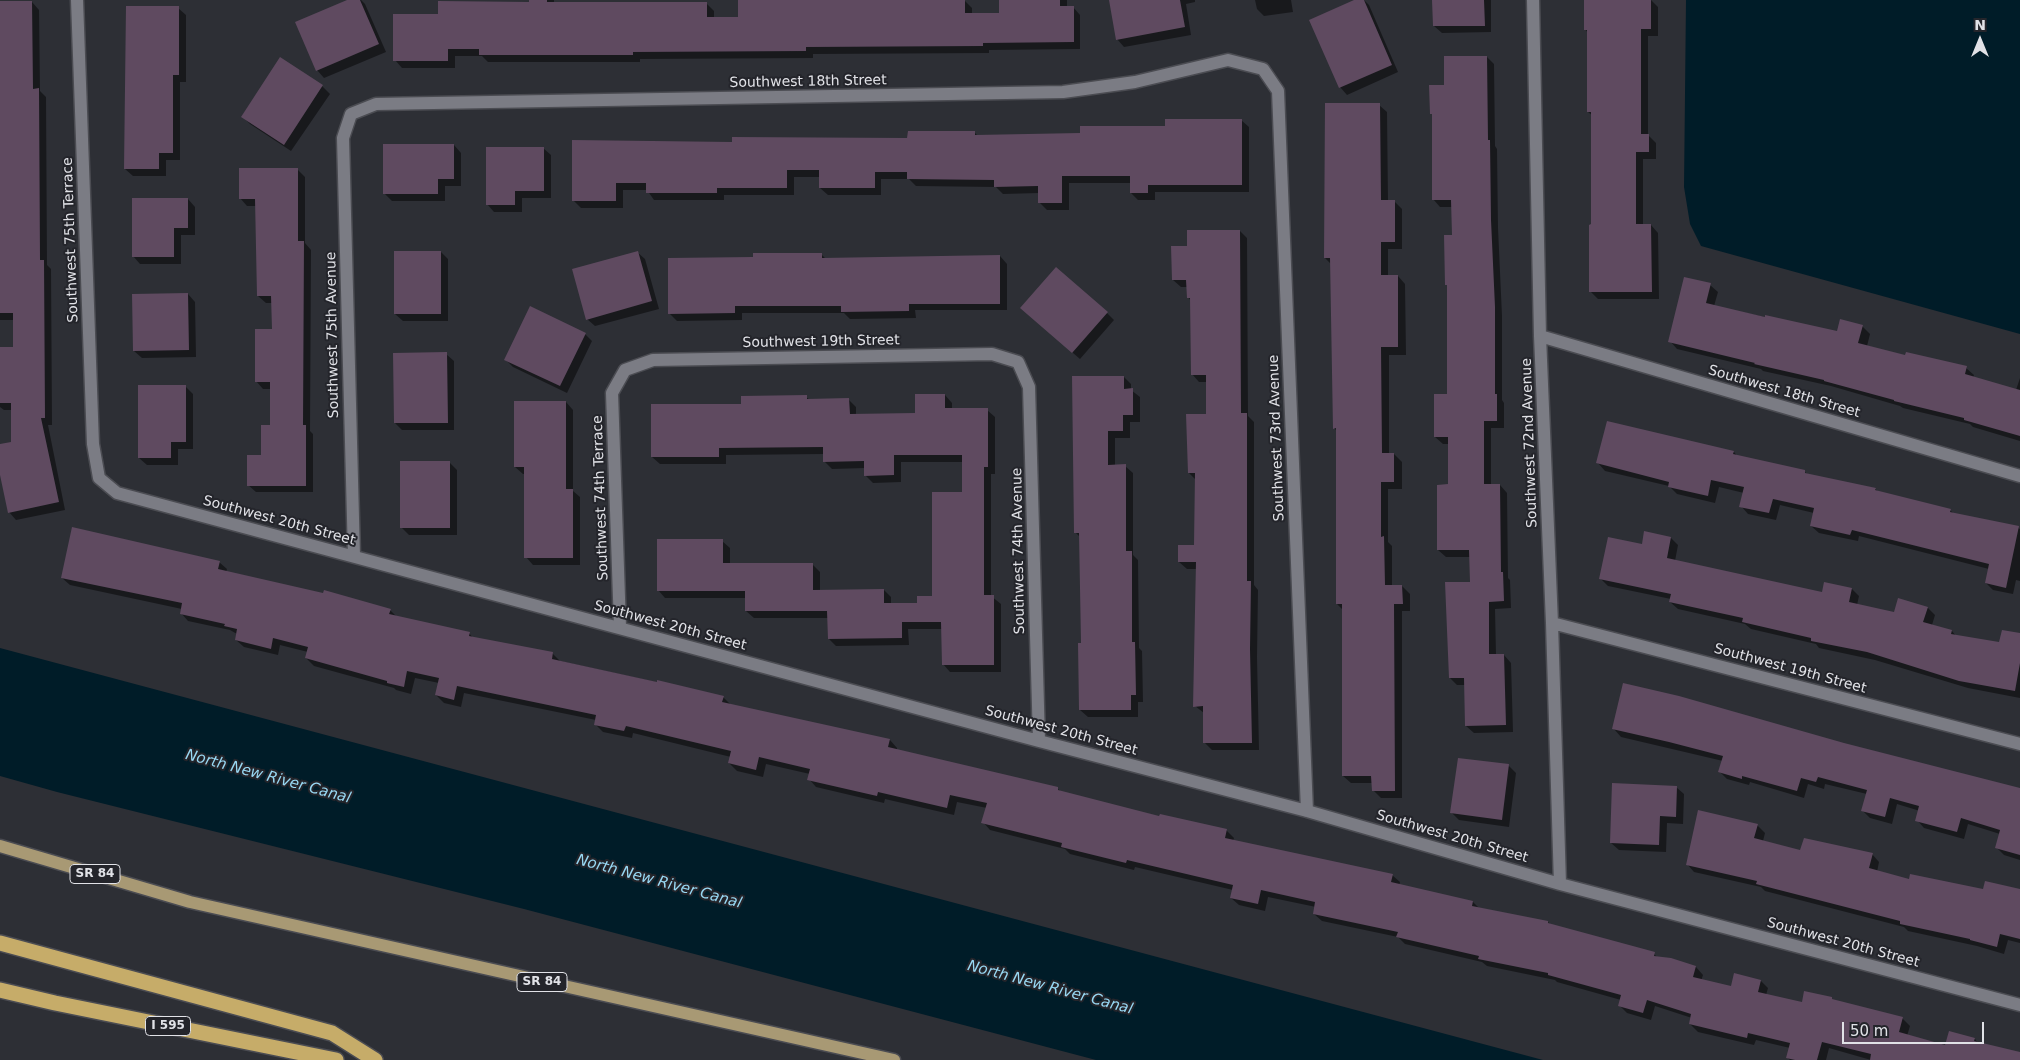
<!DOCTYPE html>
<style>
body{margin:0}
#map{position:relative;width:2020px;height:1060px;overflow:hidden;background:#2d2f35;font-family:"DejaVu Sans",sans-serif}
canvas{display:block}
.north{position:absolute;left:1955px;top:15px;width:50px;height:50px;-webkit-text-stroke:4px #24252b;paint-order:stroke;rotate:0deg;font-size:14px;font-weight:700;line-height:20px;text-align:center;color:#e1e2e7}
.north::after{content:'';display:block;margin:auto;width:18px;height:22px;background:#e1e2e7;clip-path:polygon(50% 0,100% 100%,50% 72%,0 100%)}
.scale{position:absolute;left:1842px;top:1022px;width:142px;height:22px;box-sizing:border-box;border:2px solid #e1e2e7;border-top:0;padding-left:6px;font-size:15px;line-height:18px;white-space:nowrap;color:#e1e2e7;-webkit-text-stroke:4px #24252b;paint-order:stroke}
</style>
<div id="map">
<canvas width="2020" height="1060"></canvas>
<div class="north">N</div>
<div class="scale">50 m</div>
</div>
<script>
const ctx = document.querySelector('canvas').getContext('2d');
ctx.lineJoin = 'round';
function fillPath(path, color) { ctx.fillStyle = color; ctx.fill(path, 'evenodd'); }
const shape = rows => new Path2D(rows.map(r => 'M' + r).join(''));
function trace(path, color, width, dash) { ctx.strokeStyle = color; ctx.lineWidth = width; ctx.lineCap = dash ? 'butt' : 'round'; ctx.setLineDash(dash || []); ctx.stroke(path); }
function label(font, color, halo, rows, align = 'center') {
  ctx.font = font + ' "DejaVu Sans",sans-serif'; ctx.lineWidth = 4; ctx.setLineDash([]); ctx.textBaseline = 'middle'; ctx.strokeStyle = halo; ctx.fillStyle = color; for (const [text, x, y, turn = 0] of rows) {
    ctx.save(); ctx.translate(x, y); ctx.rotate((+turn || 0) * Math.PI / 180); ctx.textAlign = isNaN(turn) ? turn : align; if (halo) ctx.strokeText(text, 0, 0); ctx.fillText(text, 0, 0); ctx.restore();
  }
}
fillPath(shape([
 [1686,0,2020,0,2020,334,1701,246,1690,224,1684,187],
 [0,648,1543,1060,1096,1060,524,909,57,792,0,776]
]), '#001c28');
fillPath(shape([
 [350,0,361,0,365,4,386,52,324,78,317,70],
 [530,0,554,0,554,3,706,3,714,11,714,18,739,18,739,0,965,1,972,8,972,15,1000,15,1000,0,1067,0,1067,7,1073,7,1080,15,1080,49,989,50,989,53,813,54,813,58,640,59,640,62,488,62,482,56,455,56,455,68,402,68,395,60,439,15,530,3],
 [1110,0,1195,0,1195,2,1186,4,1191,35,1124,47,1117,39],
 [1255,0,1291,0,1293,12,1264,16,1257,9],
 [1358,0,1364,0,1369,5,1398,72,1347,95,1340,87],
 [1449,0,1491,0,1491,32,1442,33,1434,26],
 [1585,0,1651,0,1658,7,1658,36,1648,36,1648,135,1656,143,1656,159,1643,159,1643,225,1651,225,1658,233,1659,299,1598,299,1591,292,1593,116,1588,112,1588,33,1585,29],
 [0,2,32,2,39,10,40,91,46,97,47,265,51,269,52,425,48,425,65,510,16,520,9,512,0,469,0,446,12,443,12,410,4,410,0,407,0,349,14,348,14,320,0,320],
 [178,8,186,15,186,82,180,82,180,160,166,160,166,176,133,176,125,169],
 [1487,57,1494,64,1495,146,1497,149,1498,228,1502,316,1502,400,1504,403,1504,428,1491,428,1491,486,1500,485,1507,493,1508,578,1510,580,1511,608,1495,609,1496,655,1504,655,1511,663,1513,732,1474,733,1466,726,1465,685,1457,685,1450,678,1471,583,1471,557,1446,557,1438,550,1449,486,1449,444,1443,444,1435,437,1448,395,1453,236,1452,207,1440,207,1433,199,1433,115,1431,113,1445,86],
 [280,59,322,86,330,94,291,151,250,124,242,116],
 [1379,105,1387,112,1388,201,1394,201,1402,209,1402,249,1388,249,1388,276,1398,276,1405,284,1406,355,1389,355,1389,454,1394,454,1402,462,1402,489,1388,489,1388,542,1392,546,1392,586,1402,586,1410,594,1410,611,1402,611,1402,798,1381,798,1373,790,1373,783,1351,783,1343,776,1344,611,1337,604,1338,432,1334,428,1331,264,1325,258],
 [1241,120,1249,127,1249,192,1155,192,1155,200,1138,200,1131,193,1131,183,1069,183,1069,210,1047,210,1039,202,1039,193,1003,194,996,187,916,186,909,179,881,179,881,195,828,195,820,188,820,177,794,177,794,195,724,195,724,200,654,200,647,190,623,190,623,208,581,208,573,200,573,141,733,143,909,139,975,133,978,136,1082,134],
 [454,145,461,153,461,186,445,186,445,201,392,201,385,194],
 [543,148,551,155,551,198,522,198,522,212,494,212,487,204],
 [298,170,305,177,305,243,311,250,310,431,313,434,313,492,256,492,248,485,263,457,272,426,272,389,263,389,256,381,273,330,273,303,266,303,258,296,256,206,247,206,240,198],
 [188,199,195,207,195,235,181,235,181,264,140,264,133,256],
 [1240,231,1247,238,1248,416,1254,422,1254,585,1258,590,1257,657,1259,750,1212,750,1205,743,1204,713,1195,706,1198,569,1187,569,1179,562,1196,546,1196,480,1189,473,1208,415,1208,382,1199,382,1192,374,1191,301,1188,297,1188,287,1181,287,1173,280,1188,247],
 [441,252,448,259,448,321,403,321,395,314],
 [637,252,645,259,659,309,595,326,587,319],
 [821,254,826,259,1000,256,1007,264,1007,310,915,310,916,318,850,319,844,313,742,313,742,320,677,321,669,313,754,258],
 [1710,285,1718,292,1714,306,1838,333,1862,326,1870,334,1867,346,1906,356,1966,368,1974,375,1973,378,2016,390,2020,378,2020,441,1973,427,1970,424,1903,408,1900,406,1831,386,1763,371,1761,369,1677,349,1670,341],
 [188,294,195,302,196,357,142,358,134,351],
 [1107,313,1114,320,1080,359,1029,315],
 [585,334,592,341,567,393,513,367,506,360],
 [446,354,454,361,454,430,402,430,395,423],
 [1124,377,1131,384,1131,390,1140,397,1140,422,1130,422,1130,438,1115,438,1115,466,1125,466,1133,473,1133,555,1138,560,1139,648,1142,651,1143,702,1138,702,1138,717,1088,717,1080,710,1082,644,1081,538,1075,532],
 [186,387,193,394,193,449,178,449,178,465,147,465,139,458],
 [945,395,952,403,952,410,987,410,995,417,995,474,991,474,991,596,1001,604,1001,672,950,672,943,664,943,629,908,629,909,645,836,646,829,639,829,618,754,618,746,611,746,598,665,598,658,590,722,541,730,548,730,564,812,564,820,572,820,591,884,590,891,597,891,604,918,604,933,597,963,494,963,462,901,462,901,482,873,483,865,475,865,468,832,469,824,461,824,454,726,455,726,464,660,464,652,457,742,405,806,397,810,400,849,400,856,407,856,415,917,414],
 [566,402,573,410,573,491,580,497,580,565,533,565,526,557,526,474,523,474,515,467],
 [1734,452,1738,457,1805,472,1808,475,1875,489,1879,492,1950,510,1955,515,2018,528,2020,529,2020,581,2016,580,2013,594,1993,590,1986,583,1989,569,1859,536,1858,541,1819,533,1811,526,1814,513,1780,505,1776,520,1748,514,1741,506,1744,493,1719,487,1715,503,1677,494,1669,486,1605,471,1598,463],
 [450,463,457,470,457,535,409,535,401,527],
 [1671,538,1678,545,1675,561,1822,594,1852,589,1859,596,1857,605,1895,613,1928,608,1935,615,1932,625,1952,631,1956,636,2000,644,2020,634,2020,698,1968,688,1875,660,1819,648,1816,644,1751,629,1745,624,1678,609,1670,602,1671,599,1608,586,1601,579,1643,545],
 [219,562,227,569,226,572,390,610,397,617,469,633,473,638,553,654,560,661,723,697,731,705,890,740,897,748,897,750,1058,789,1061,792,1160,817,1226,830,1234,838,1233,841,1392,875,1400,882,1399,886,1473,902,1479,908,1548,922,1551,925,1654,954,1658,958,1671,960,1696,967,1703,975,1701,981,1732,988,1761,981,1768,988,1766,995,1803,1004,1902,1018,1910,1026,1907,1036,1946,1046,1950,1033,1975,1039,1978,1043,2020,1053,2020,1060,1871,1060,1829,1048,1826,1060,1790,1060,1787,1057,1790,1048,1756,1040,1754,1045,1698,1032,1690,1024,1692,1018,1655,1006,1651,1020,1627,1013,1619,1005,1621,1000,1557,982,1555,980,1487,966,1482,962,1405,944,1398,937,1322,921,1314,914,1316,907,1268,897,1265,911,1239,905,1231,898,1233,890,1135,867,1134,870,1070,854,1065,849,990,830,983,822,987,808,957,802,954,815,885,799,884,803,816,787,809,779,810,774,766,764,763,777,737,771,729,763,731,757,633,733,632,738,603,732,595,724,596,720,464,693,461,707,444,703,436,695,439,683,415,678,411,694,396,690,394,688,314,666,306,658,308,652,280,645,278,655,244,647,236,640,237,634,230,630,188,621,181,613,182,609,70,585,62,578],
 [1614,729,1844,744,2020,790,2020,860,2004,855,1996,847,2000,834,1968,824,1964,839,1924,828,1917,820,1920,811,1897,804,1892,824,1870,818,1863,811,1867,794,1825,784,1824,789,1808,784,1804,798,1750,782,1749,785,1727,779,1720,772,1723,761,1621,737],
 [1509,766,1516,773,1509,827,1459,820,1452,813],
 [1676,787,1684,794,1683,824,1667,823,1666,852,1619,850,1611,843],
 [1757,825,1765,833,1763,841,1801,851,1872,854,1879,862,1877,872,1910,881,1984,891,2020,890,2020,943,2008,940,2004,954,1977,946,1908,931,1904,927,1765,891,1761,887,1694,872,1687,864]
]), '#0007');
fillPath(shape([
 [347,0,360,0,379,44,316,71,295,22],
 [529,0,547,0,547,2,707,2,707,17,738,17,738,0,965,0,965,13,999,13,999,0,1060,0,1060,6,1074,6,1074,42,983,43,983,46,806,47,806,51,633,52,633,55,479,55,479,49,448,49,448,61,393,61,393,14,438,14,438,1,529,2],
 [1109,0,1180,0,1185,27,1116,40],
 [1354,0,1364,0,1392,65,1339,88,1309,20],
 [1432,0,1484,0,1485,26,1433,26],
 [1584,0,1651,0,1651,29,1641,29,1641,134,1649,134,1649,152,1636,152,1636,224,1651,224,1652,292,1589,292,1589,225,1591,224,1591,112,1587,112,1587,30,1584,30],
 [0,1,32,1,33,89,39,88,40,260,44,260,45,418,41,418,59,502,8,513,0,475,0,444,11,442,11,403,0,403,0,347,13,347,13,313,0,313],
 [126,6,179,6,179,75,173,75,173,153,159,153,159,169,124,169],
 [1444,56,1487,56,1488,140,1490,140,1491,220,1495,307,1495,394,1497,394,1497,421,1484,421,1484,484,1500,484,1501,572,1503,572,1504,601,1489,602,1489,654,1504,654,1506,725,1465,726,1464,678,1449,678,1445,582,1470,582,1469,550,1437,550,1437,485,1448,484,1448,437,1434,437,1434,394,1447,394,1447,285,1445,285,1444,235,1452,235,1451,200,1432,200,1432,114,1430,114,1429,85,1444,85],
 [280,57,323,85,284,145,241,117],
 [1325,103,1380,103,1381,200,1395,200,1395,242,1381,242,1381,275,1398,275,1398,347,1381,347,1382,453,1394,453,1394,482,1381,482,1381,537,1384,536,1385,585,1402,585,1403,604,1394,604,1395,791,1372,791,1371,776,1342,776,1342,604,1336,604,1336,428,1333,429,1330,258,1324,258],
 [1165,119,1242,119,1242,185,1148,185,1148,193,1130,193,1130,176,1062,176,1062,203,1038,203,1038,186,994,187,994,180,907,179,907,172,875,172,875,188,819,188,819,170,787,170,787,188,717,188,717,193,646,193,646,183,616,183,616,201,572,201,572,140,732,142,732,137,907,138,908,131,975,131,975,135,1080,133,1080,126,1165,126],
 [383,144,454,144,454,179,438,179,438,194,383,194],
 [486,147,544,147,544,191,515,191,515,205,486,205],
 [239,168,298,168,298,241,304,241,303,425,306,425,306,486,247,486,247,455,261,455,261,425,270,425,270,382,255,382,255,329,272,329,271,296,257,296,255,199,239,199],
 [132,198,188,198,188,228,174,228,174,257,132,257],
 [1187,230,1240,230,1241,413,1247,413,1247,581,1251,581,1250,649,1252,743,1203,743,1203,706,1193,707,1196,562,1178,562,1178,545,1194,545,1195,473,1188,473,1186,414,1206,414,1206,375,1191,375,1190,298,1187,298,1186,280,1172,280,1171,246,1187,246],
 [394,251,441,251,441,314,394,314],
 [638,251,652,301,586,320,572,269],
 [753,253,822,253,822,258,1000,255,1000,304,909,304,909,311,841,312,841,306,735,306,735,313,668,314,668,258,753,257],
 [1056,267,1108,312,1072,353,1020,308],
 [1684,277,1711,283,1706,303,1765,317,1765,315,1837,331,1840,319,1863,325,1858,343,1905,355,1906,352,1967,366,1965,374,2020,390,2020,436,1964,420,1964,418,1894,401,1894,400,1824,381,1824,380,1754,364,1755,363,1668,342],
 [188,293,189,350,133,351,132,294],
 [530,306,586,333,560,386,504,360],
 [447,352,448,423,394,423,393,353],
 [1072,376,1124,376,1124,389,1133,388,1133,415,1123,415,1123,431,1108,431,1108,465,1126,464,1126,551,1132,551,1132,642,1135,642,1136,695,1131,695,1131,710,1079,710,1078,643,1081,643,1079,533,1074,533],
 [138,385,186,385,186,442,171,442,171,458,138,458],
 [915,394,945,394,945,408,988,408,988,467,984,467,984,595,994,595,994,665,942,665,941,622,902,622,902,638,828,639,827,611,745,611,745,591,657,591,657,539,723,539,723,563,813,563,813,590,884,589,884,603,917,603,917,596,932,596,932,492,962,492,962,455,894,455,894,475,864,476,864,461,823,462,823,447,719,448,719,457,651,457,651,404,741,404,741,396,807,395,807,399,849,398,850,414,915,413],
 [514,401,566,401,566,489,573,489,573,558,524,558,524,467,514,467],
 [1607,421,1734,451,1733,454,1805,470,1805,473,1876,488,1875,490,1951,509,1950,512,2019,526,2006,588,1985,583,1989,564,1852,530,1850,535,1810,526,1814,508,1773,499,1769,513,1739,507,1744,487,1711,480,1708,496,1668,487,1669,482,1596,463],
 [400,461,450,461,450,528,400,528],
 [72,527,220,561,218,569,323,593,324,590,391,609,389,614,470,632,469,636,553,652,552,659,657,682,657,680,724,696,722,702,890,739,888,747,1058,787,1058,790,1159,816,1160,814,1227,829,1225,838,1393,874,1391,882,1473,901,1472,906,1548,921,1548,923,1655,952,1654,956,1671,958,1696,966,1693,977,1731,986,1734,973,1761,980,1758,992,1802,1002,1804,991,1832,997,1832,999,1903,1017,1899,1032,1945,1045,1949,1031,1975,1038,1974,1041,2020,1052,2020,1060,1870,1060,1871,1054,1822,1042,1817,1060,1795,1060,1786,1058,1790,1043,1748,1033,1747,1038,1689,1024,1691,1014,1647,1000,1643,1013,1618,1006,1621,995,1548,975,1548,973,1478,959,1479,956,1396,937,1398,932,1313,914,1315,902,1261,890,1258,904,1230,898,1233,885,1127,860,1126,863,1061,847,1062,843,981,823,987,803,950,795,947,808,878,792,877,796,807,780,810,769,759,757,756,770,728,763,731,751,626,726,624,731,594,725,596,715,457,686,454,700,435,695,439,678,407,671,404,687,387,683,387,681,305,658,308,647,273,638,271,649,235,640,237,629,224,626,225,624,180,614,182,603,61,578],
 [1644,531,1671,537,1667,558,1822,592,1824,582,1852,588,1849,602,1894,612,1898,598,1928,607,1923,622,1952,630,1951,634,1999,642,2002,630,2020,633,2020,663,2015,691,1959,681,1867,652,1811,641,1811,638,1742,622,1743,618,1669,602,1671,594,1599,579,1608,537,1642,544],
 [1623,683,1679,696,1844,743,2020,788,2020,855,1995,848,2000,830,1961,818,1957,832,1915,821,1919,806,1890,798,1885,817,1861,811,1867,790,1818,777,1816,782,1801,778,1797,791,1742,776,1742,779,1718,772,1723,756,1669,742,1612,729],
 [1458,758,1509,764,1502,820,1450,813],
 [1612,783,1677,786,1676,817,1660,816,1659,845,1610,843],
 [1698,810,1758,824,1754,838,1800,850,1804,838,1873,853,1869,868,1909,879,1910,874,1983,889,1985,881,2020,889,2020,939,2000,934,1997,947,1970,940,1970,939,1900,924,1900,921,1756,884,1757,881,1686,865]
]), '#5f4a60');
const minor = shape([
 [77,0,93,444,99,478,117,493,1039,741,1307,811,1560,884,2020,1005],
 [1533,0,1540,336,1552,623,1560,884],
 [1540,336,2020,476],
 [354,556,343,138,351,114,376,104,1063,92,1135,82,1228,60,1263,69,1278,91,1307,811],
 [1552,623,2020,744],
 [620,627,612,393,625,370,653,360,992,354,1018,362,1029,387,1039,741]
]);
const primary = shape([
 [0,846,190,902,894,1060]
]);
const motorway = shape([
 [0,943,332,1033,375,1060],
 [0,990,55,1003,336,1060]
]);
trace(minor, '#4b4c52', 15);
trace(primary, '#4b4c52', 15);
trace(motorway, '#4b4c52', 18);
trace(minor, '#7b7c84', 12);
trace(primary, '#a89974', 12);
trace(motorway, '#c6ac69', 15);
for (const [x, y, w] of [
 [95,874,50],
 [542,982,50],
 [168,1026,45]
]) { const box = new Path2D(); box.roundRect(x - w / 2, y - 9.5, w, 19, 4); ctx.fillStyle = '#24252b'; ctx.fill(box); trace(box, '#e1e2e7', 1); }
label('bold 12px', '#e1e2e7', null, [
 ["SR 84",95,874],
 ["SR 84",542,982],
 ["I 595",168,1026]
]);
label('14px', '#e1e2e7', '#24252b', [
 ["Southwest 18th Street",808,82,-1],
 ["Southwest 75th Terrace",71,240,-92],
 ["Southwest 75th Avenue",333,335,-91],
 ["Southwest 19th Street",821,342,-1],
 ["Southwest 18th Street",1784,392,16],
 ["Southwest 73rd Avenue",1277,438,-92],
 ["Southwest 72nd Avenue",1530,443,-92],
 ["Southwest 74th Terrace",601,498,-92],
 ["Southwest 20th Street",279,521,15],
 ["Southwest 74th Avenue",1019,551,-91],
 ["Southwest 20th Street",670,626,15],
 ["Southwest 19th Street",1790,669,15],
 ["Southwest 20th Street",1061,731,15],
 ["Southwest 20th Street",1452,837,16],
 ["Southwest 20th Street",1843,943,15]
]);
label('italic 15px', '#98d8f3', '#24252b', [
 ["North New River Canal",268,777,15],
 ["North New River Canal",659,882,15],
 ["North New River Canal",1050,988,15]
]);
</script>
